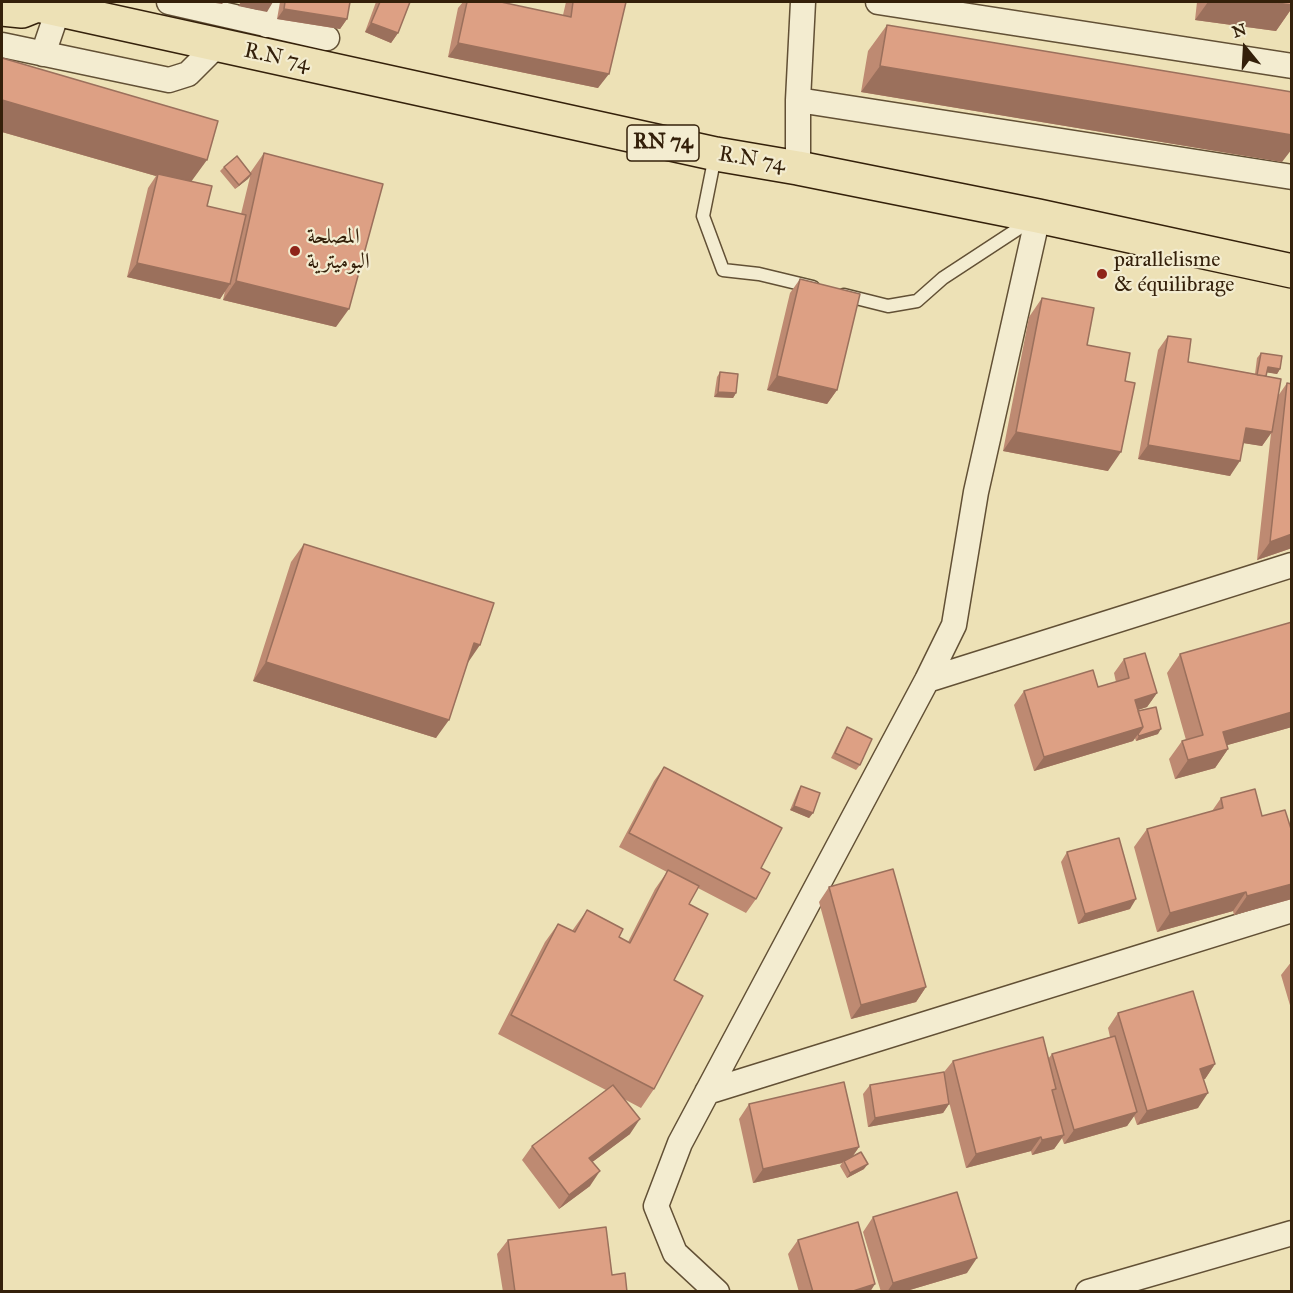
<!DOCTYPE html>
<meta charset="utf-8">
<style>
body{margin:0}
#map{position:relative;width:1293px;height:1293px;overflow:hidden;background:#ede1b6;font-family:"IM FELL Great Primer",serif}
canvas{display:block}
.frame{position:absolute;inset:0;border:3px solid #34200a;pointer-events:none}
.north{position:absolute;left:1215px;top:18px;width:60px;height:60px;-webkit-text-stroke:4px #f3ecd0;paint-order:stroke;rotate:342deg;font-size:16px;font-weight:700;line-height:24px;text-align:center;color:#34200a}
.north::after{content:'';display:block;margin:auto;width:21px;height:27px;background:#34200a;clip-path:polygon(50% 0,100% 100%,50% 72%,0 100%)}
</style>
<div id="map">
<canvas width="1293" height="1293"></canvas>
<div class="frame"></div>
<div class="north">N</div>
</div>
<script>
const ctx = document.querySelector('canvas').getContext('2d');
ctx.lineJoin = 'round';
const shape = rows => new Path2D(rows.map(r => 'M' + r).join(''));
function trace(path, color, width, dash) { ctx.strokeStyle = color; ctx.lineWidth = width; ctx.lineCap = dash ? 'butt' : 'round'; ctx.setLineDash(dash || []); ctx.stroke(path); }
function fillPath(path, color) { ctx.fillStyle = color; ctx.fill(path, 'evenodd'); }
function label(font, color, halo, rows, align = 'center') {
  ctx.font = font + ' "IM FELL Great Primer",Amiri,serif'; ctx.lineWidth = 4.5; ctx.setLineDash([]); ctx.textBaseline = 'middle'; ctx.strokeStyle = halo; ctx.fillStyle = color; for (const [text, x, y, turn = 0] of rows) {
    ctx.save(); ctx.translate(x, y); ctx.rotate((+turn || 0) * Math.PI / 180); ctx.textAlign = isNaN(turn) ? turn : align; if (halo) ctx.strokeText(text, 0, 0); ctx.fillText(text, 0, 0); ctx.restore();
  }
}
const lane = shape([
 [715,156,703,216,723,270,759,274,813,287],
 [844,295,888,306,917,301,943,278,1030,221]
]);
const street = shape([
 [169,2,327,38],
 [878,2,1292,66],
 [267,25,274,2],
 [2,45,169,80,188,74,217,45],
 [43,54,58,10],
 [798,100,1292,177],
 [798,168,798,100,803,2],
 [927,680,1292,565],
 [707,1092,1292,910],
 [717,1292,675,1253,656,1206,680,1143,927,680,954,625,976,492,1038,216],
 [1088,1292,1292,1233]
]);
const primary = shape([
 [2,9,22,11,37,5,716,154,798,168,1038,216,1292,271]
]);
trace(lane, '#625035', 15);
trace(street, '#625035', 27);
trace(primary, '#34200a', 36);
trace(lane, '#f3ecd0', 12);
trace(street, '#f3ecd0', 24);
trace(primary, '#ede1b6', 33);
fillPath(shape([
 [280,2,350,2,347,19,340,29,277,19],
 [376,2,410,2,398,33,391,43,365,32],
 [463,2,563,15,566,2,626,2,598,88,448,57,458,8],
 [1197,2,1292,2,1292,8,1276,31,1195,20],
 [887,25,1282,162,861,92,868,51],
 [2,58,191,181,207,206,241,214,250,177,235,189,220,171,224,167,250,173,264,153,336,327,223,300,225,291,220,299,127,277,148,188,156,176,2,132],
 [800,279,837,390,827,404,767,390,790,293],
 [1042,298,1087,345,1108,471,1003,451,1029,317],
 [1168,336,1188,362,1255,374,1257,358,1261,353,1280,369,1277,374,1267,372,1266,376,1278,396,1287,383,1292,384,1292,548,1257,560,1271,433,1262,446,1244,443,1230,476,1138,459,1158,350],
 [720,372,736,393,733,398,714,397,717,377],
 [304,544,467,663,436,738,253,681,291,562],
 [1292,622,1292,727,1227,745,1228,749,1215,768,1175,779,1169,759,1182,741,1186,740,1167,673,1180,654],
 [1124,659,1157,693,1147,707,1138,710,1158,734,1136,741,1135,738,1133,741,1034,771,1014,705,1024,691,1098,687,1116,682,1114,673],
 [847,727,860,765,856,770,831,758,844,732],
 [664,767,761,868,756,899,746,913,698,888,689,904,674,980,654,1089,641,1108,624,1099,630,1134,592,1162,590,1186,559,1209,522,1160,532,1146,606,1090,498,1034,545,942,558,924,572,931,587,910,619,937,628,942,655,889,667,872,619,847,654,781],
 [801,786,813,813,809,818,790,810,798,791],
 [1221,798,1262,816,1292,832,1292,899,1234,915,1233,911,1157,932,1134,847,1147,829,1212,811],
 [1067,852,1130,909,1078,924,1061,862],
 [829,887,926,987,916,1002,851,1019,819,902],
 [1292,961,1292,1012,1281,975],
 [1118,1013,1215,1064,1205,1079,1204,1079,1198,1108,1137,1125,1134,1116,1127,1126,1064,1144,1062,1138,1054,1149,1032,1155,1031,1151,966,1168,948,1098,949,1104,943,1113,868,1127,863,1094,870,1085,944,1072,953,1061,1048,1059,1052,1054,1110,1037,1108,1028],
 [749,1104,859,1147,853,1156,864,1169,847,1178,840,1166,842,1163,753,1183,739,1119],
 [873,1217,967,1273,903,1292,881,1292,863,1232],
 [508,1240,612,1275,627,1292,503,1292,497,1254],
 [798,1240,870,1292,799,1292,788,1254]
]), '#be8a72');
fillPath(shape([
 [209,2,224,2,222,4],
 [241,2,273,2,267,12,238,6],
 [1208,2,1269,2,1292,5,1292,8,1276,31,1195,20],
 [284,9,347,19,340,29,277,19],
 [371,23,398,33,391,43,365,32],
 [458,43,609,74,598,88,448,57],
 [880,66,1292,135,1292,149,1282,162,861,92],
 [2,100,207,160,188,186,158,174,156,176,2,132],
 [251,174,248,179,235,189,239,185],
 [137,263,230,284,220,299,127,277],
 [236,281,349,309,336,327,223,300],
 [1268,367,1280,369,1277,374,1264,372],
 [777,376,837,390,827,404,767,390],
 [718,392,736,393,733,398,714,397],
 [1246,428,1272,432,1262,446,1236,442],
 [1016,432,1121,452,1108,471,1003,451],
 [1148,445,1240,461,1230,476,1138,459],
 [1292,534,1292,548,1257,560,1270,542],
 [474,643,480,645,467,664],
 [266,662,449,720,436,738,253,681],
 [1157,693,1147,707,1125,714,1135,700],
 [1292,712,1292,727,1210,750,1223,732],
 [1143,727,1133,741,1034,771,1044,757],
 [1161,729,1158,734,1136,741,1139,736],
 [1228,749,1215,768,1175,779,1188,760],
 [794,806,813,813,809,818,790,810],
 [1292,884,1292,899,1234,915,1247,896],
 [1246,892,1233,911,1157,932,1170,913],
 [1136,899,1130,909,1078,924,1085,914],
 [926,987,916,1002,851,1019,861,1005],
 [1215,1064,1205,1079,1190,1083,1200,1069],
 [1208,1093,1198,1108,1137,1125,1147,1111],
 [949,1104,943,1113,868,1127,875,1118],
 [1137,1112,1127,1126,1064,1144,1074,1130],
 [640,1119,630,1134,579,1172,589,1158],
 [1064,1135,1054,1149,1032,1155,1042,1140],
 [1041,1137,1031,1151,966,1168,976,1154],
 [859,1147,849,1161,844,1161,842,1163,753,1183,763,1169],
 [868,1164,864,1169,847,1178,850,1173],
 [600,1171,590,1186,559,1209,569,1195],
 [977,1258,967,1273,903,1292,887,1292,893,1283],
 [875,1284,870,1292,850,1292]
]), '#9b705c');
const building = shape([
 [285,2,350,2,347,19,284,9,285,2],
 [380,2,410,2,398,33,371,23,380,2],
 [467,2,501,2,571,17,573,2,626,2,609,74,458,43,467,2],
 [1269,2,1292,2,1292,5,1269,2],
 [887,25,1292,92,1292,135,880,66,887,25],
 [2,58,218,121,207,160,2,100,2,58],
 [264,153,383,184,349,309,236,281,264,153],
 [237,156,251,174,239,185,224,167,237,156],
 [158,174,212,186,207,206,246,215,230,284,137,263,158,174],
 [800,279,860,294,837,390,777,376,800,279],
 [1042,298,1094,308,1087,345,1130,353,1125,381,1135,383,1121,452,1016,432,1042,298],
 [1168,336,1191,339,1188,362,1281,379,1272,432,1246,428,1240,461,1148,445,1168,336],
 [1261,353,1282,356,1280,369,1268,367,1266,376,1257,375,1261,353],
 [720,372,738,374,736,393,718,392,720,372],
 [1287,383,1292,384,1292,534,1270,542,1287,383],
 [304,544,494,603,480,645,474,643,449,720,266,662,304,544],
 [1292,622,1292,712,1223,732,1228,749,1188,760,1182,741,1203,735,1180,654,1292,622],
 [1145,653,1157,693,1135,700,1143,727,1044,757,1024,691,1093,670,1098,687,1129,678,1124,659,1145,653],
 [1156,707,1161,729,1139,736,1138,734,1143,727,1138,711,1156,707],
 [847,727,872,739,860,765,835,753,847,727],
 [664,767,782,828,761,868,770,873,756,899,629,833,664,767],
 [801,786,820,793,813,813,794,806,801,786],
 [1255,789,1262,816,1285,810,1292,832,1292,884,1247,896,1246,892,1170,913,1147,829,1223,808,1221,798,1255,789],
 [1119,838,1136,899,1085,914,1067,852,1119,838],
 [893,869,926,987,861,1005,829,887,893,869],
 [668,870,699,886,689,904,708,914,674,980,703,996,654,1089,511,1015,558,924,575,932,587,910,623,929,619,937,630,943,668,870],
 [1193,991,1215,1064,1200,1069,1208,1093,1147,1111,1118,1013,1193,991],
 [1115,1036,1137,1112,1074,1130,1052,1054,1115,1036],
 [1043,1037,1056,1089,1052,1090,1064,1135,1042,1140,1041,1137,976,1154,953,1061,1043,1037],
 [944,1072,949,1104,875,1118,870,1085,944,1072],
 [844,1082,859,1147,763,1169,749,1104,844,1082],
 [613,1085,640,1119,589,1158,600,1171,569,1195,532,1146,613,1085],
 [861,1152,868,1164,850,1173,844,1161,861,1152],
 [957,1192,977,1258,893,1283,873,1217,957,1192],
 [858,1222,875,1284,850,1292,813,1292,798,1240,858,1222],
 [606,1227,612,1275,625,1273,627,1292,515,1292,508,1240,606,1227]
]);
fillPath(building, '#dda084');
trace(building, '#9b705c', 1.5);
for (const [x, y, r, color] of [
 [295,251,6,"#8f2418"],
 [1102,274,6,"#8f2418"]
]) { const dot = new Path2D(); dot.arc(x, y, r, 0, 2 * Math.PI); ctx.fillStyle = color; ctx.fill(dot); trace(dot, '#f3ecd0', 2); }
for (const [x, y, w] of [
 [663,143,72]
]) { const box = new Path2D(); box.roundRect(x - w / 2, y - 18, w, 36, 4.5); ctx.fillStyle = '#f3ecd0'; ctx.fill(box); trace(box, '#34200a', 1.5); }
label('bold 21px', '#34200a', null, [
 ["RN 74",663,143]
]);
label('22px', '#34200a', '#f3ecd0', [
 ["R.N 74",277,58,12],
 ["R.N 74",752,160,9]
]);
label('22px', '#34200a', '#f3ecd0', [
 ["المصلحة",307,238],
 ["البوميترية",307,263],
 ["parallelisme",1114,261],
 ["& équilibrage",1114,286]
], 'left');
</script>
